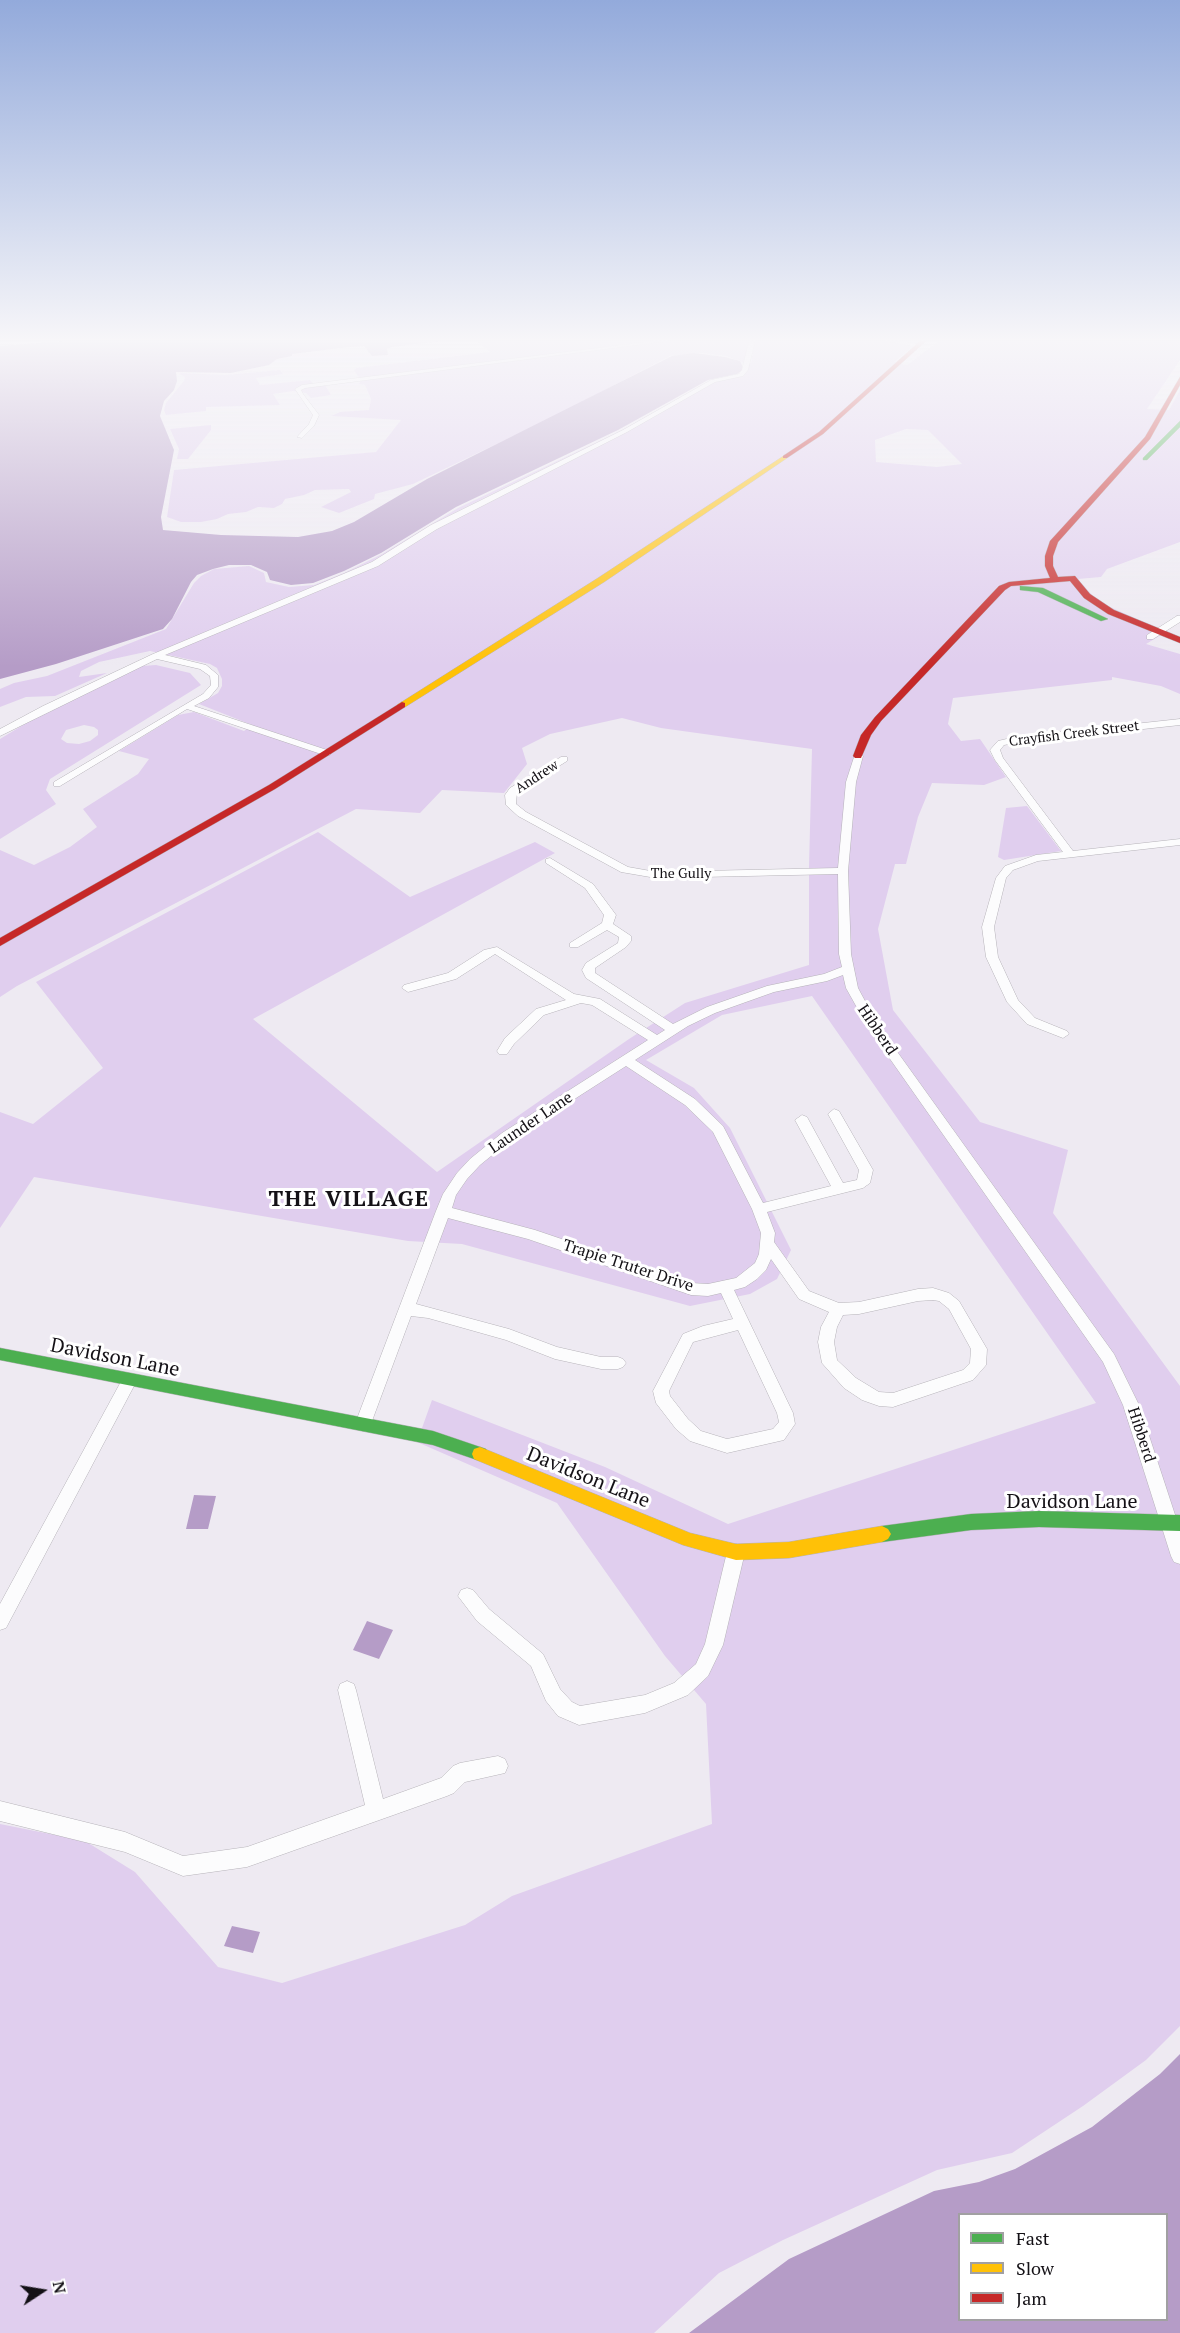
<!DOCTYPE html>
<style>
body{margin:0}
#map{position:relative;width:1180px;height:2333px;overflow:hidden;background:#eeeaf2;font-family:"PT Serif",serif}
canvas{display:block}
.legend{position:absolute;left:958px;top:2213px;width:210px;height:108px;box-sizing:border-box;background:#fff;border:2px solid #a1a0a2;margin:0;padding:8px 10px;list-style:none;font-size:18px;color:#141116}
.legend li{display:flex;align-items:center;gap:12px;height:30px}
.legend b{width:30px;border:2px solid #a1a0a2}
.north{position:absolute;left:12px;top:2261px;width:60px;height:60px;-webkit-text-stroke:4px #fff;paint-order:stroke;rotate:78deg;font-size:16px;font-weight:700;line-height:24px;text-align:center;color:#141116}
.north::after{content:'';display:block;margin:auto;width:21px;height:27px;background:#141116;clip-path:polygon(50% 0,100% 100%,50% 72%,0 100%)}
</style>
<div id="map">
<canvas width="1180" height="2333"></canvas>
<ul class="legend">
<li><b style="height:8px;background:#4caf50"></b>Fast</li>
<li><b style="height:8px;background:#ffc107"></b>Slow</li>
<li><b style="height:8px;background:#c62828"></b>Jam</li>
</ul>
<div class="north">N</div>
</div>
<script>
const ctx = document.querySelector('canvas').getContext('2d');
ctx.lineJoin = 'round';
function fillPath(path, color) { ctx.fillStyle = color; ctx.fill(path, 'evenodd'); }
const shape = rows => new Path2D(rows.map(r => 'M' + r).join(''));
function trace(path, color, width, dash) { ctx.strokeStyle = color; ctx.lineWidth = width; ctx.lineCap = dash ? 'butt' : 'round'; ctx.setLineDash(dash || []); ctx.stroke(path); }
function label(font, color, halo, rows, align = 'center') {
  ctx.font = font + ' "PT Serif",serif'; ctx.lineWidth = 6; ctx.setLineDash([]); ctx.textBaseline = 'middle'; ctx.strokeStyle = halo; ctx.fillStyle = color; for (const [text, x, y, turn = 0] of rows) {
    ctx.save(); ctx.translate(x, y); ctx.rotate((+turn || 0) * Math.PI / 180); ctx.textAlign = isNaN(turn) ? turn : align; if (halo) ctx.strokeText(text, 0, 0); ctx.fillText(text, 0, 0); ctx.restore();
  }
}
fillPath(shape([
 [477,341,749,341,745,363,726,356,702,353,670,356,551,418,413,484,375,494,374,499,339,513,321,507,351,492,349,489,315,490,304,495,285,499,282,504,274,508,258,507,246,512,228,514,217,519,201,522,181,522,167,517,174,470,376,452,401,420,331,416,340,412,369,410,371,399,365,385,359,384,361,380,354,371,356,368,490,352],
 [755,341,920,341,894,362,907,365,939,341,1180,341,1180,360,1147,409,1169,410,1180,390,1180,542,1107,569,1101,577,1078,579,1092,595,1108,606,1166,632,1146,644,1180,654,1180,694,1161,686,1112,677,1112,680,953,698,948,724,961,741,980,739,1006,777,984,785,932,783,918,817,906,864,895,864,878,929,893,1010,980,1122,1068,1150,1053,1213,1180,1386,1180,2026,1146,2060,1083,2106,1012,2153,937,2170,783,2240,719,2273,654,2333,0,2333,0,1824,85,1841,135,1872,218,1967,282,1983,465,1925,512,1896,712,1824,706,1704,665,1656,557,1503,417,1442,432,1400,605,1467,728,1524,1096,1403,812,996,722,1015,646,1060,694,1088,730,1128,791,1250,777,1279,750,1294,690,1306,462,1244,408,1241,34,1177,0,1228,0,1112,33,1124,103,1068,36,982,318,832,410,897,535,842,555,853,253,1019,437,1172,629,1039,685,1003,809,965,809,867,812,749,661,728,622,718,550,734,522,748,527,764,504,793,442,790,420,813,356,809,17,986,0,997,0,850,34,865,70,847,97,827,83,809,138,774,149,759,119,751,178,715,194,712,244,731,252,725,199,704,218,693,222,686,222,679,217,668,210,664,150,651,99,662,81,671,79,677,107,673,55,696,26,697,0,707,0,689,14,683,47,676,166,629,194,583,201,576,214,569,249,566,264,573,266,582,289,587,314,585,346,572,382,554,458,508,620,431,710,381,744,374,751,362],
 [906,429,928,430,962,464,937,467,876,462,875,440],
 [280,370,283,374,256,378,260,385,310,380,316,386,325,385,331,395,311,398,306,393,293,391,273,394,280,405,206,407,206,411,166,415,164,410,166,403,184,381,185,377,179,374,182,373,225,375],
 [211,425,211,430,188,459,177,459,179,449,170,429],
 [156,665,190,673,201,685,50,779,46,790,56,804,0,839,0,739,28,722,142,666],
 [84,725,94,727,98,730,98,735,90,741,79,744,67,743,61,739,66,730],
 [1027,806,1061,851,1004,860,998,857,1006,808]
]), '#e0ceee');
fillPath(shape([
 [65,341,442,341,391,347,387,349,388,355,372,356,364,346,349,347,292,354,292,356,277,359,269,365,231,373,176,372,177,381,174,390,164,401,160,416,174,450,161,517,163,530,221,535,298,537,332,531,354,522,427,479,672,356,694,353,725,357,740,361,744,369,737,374,708,380,618,430,456,507,381,553,344,571,313,583,291,585,270,580,267,572,251,565,229,565,213,569,197,575,191,582,172,619,163,629,56,664,0,679,0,346],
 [194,1495,216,1496,208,1529,186,1529],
 [367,1621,393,1630,379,1659,353,1650],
 [232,1926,260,1932,253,1953,224,1946],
 [1180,2054,1180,2333,689,2333,789,2259,934,2191,979,2182,1015,2169,1092,2127,1160,2074],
 [960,2214,1166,2214,1166,2320,960,2320]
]), '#b59cc7');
const street = shape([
 [654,341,667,341,305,388,301,390,303,394,319,415,314,426,302,438,297,437,309,424,313,415,295,389,302,385,654,341],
 [749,341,755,341,748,370,743,376,715,382,627,432,437,529,378,566,165,655,206,665,218,675,218,687,209,698,194,706,330,751,330,755,324,755,187,709,60,786,54,786,54,782,203,694,211,685,210,676,200,669,157,659,0,736,0,729,43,706,153,654,372,562,431,525,623,430,711,380,739,374,742,370,749,341],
 [886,341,899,341,922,345,919,347,886,341],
 [1177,616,1180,616,1180,622,1153,639,1147,639,1147,635,1177,616],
 [1180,719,1180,725,1015,743,1004,745,1000,750,1003,758,1073,851,1180,839,1180,845,1038,861,1013,870,1006,878,994,927,998,957,1018,1000,1035,1018,1067,1031,1069,1034,1063,1038,1027,1024,1007,1002,986,957,982,927,996,878,1005,866,1036,855,1063,852,995,760,990,750,998,741,1015,737,1180,719],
 [855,754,863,756,856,782,848,871,851,954,858,988,878,1025,1114,1354,1139,1405,1180,1530,1180,1564,1174,1562,1171,1556,1123,1405,1103,1362,869,1029,846,988,843,975,827,981,774,992,715,1013,688,1026,635,1060,695,1099,723,1126,763,1203,831,1186,795,1120,802,1115,807,1117,843,1183,857,1180,859,1170,828,1114,834,1109,839,1111,873,1170,870,1183,863,1188,767,1212,775,1233,774,1242,809,1291,839,1303,859,1302,918,1289,933,1288,949,1293,959,1301,987,1349,986,1365,973,1380,893,1407,879,1406,862,1400,844,1388,822,1363,818,1342,821,1327,829,1312,799,1299,771,1259,766,1270,757,1279,745,1287,734,1290,793,1413,795,1424,784,1440,727,1453,690,1441,676,1429,656,1403,653,1391,683,1334,703,1326,733,1319,721,1293,708,1296,691,1295,528,1239,448,1218,416,1304,509,1329,557,1347,601,1357,618,1357,623,1359,626,1363,623,1367,618,1369,601,1369,555,1359,506,1340,428,1318,411,1316,369,1429,363,1431,357,1429,355,1424,436,1211,443,1194,457,1173,470,1159,502,1133,648,1040,592,1005,581,1003,544,1015,514,1044,507,1054,499,1054,497,1051,505,1038,536,1009,566,1000,495,954,456,979,408,992,402,988,404,985,448,973,484,950,497,947,574,994,600,999,657,1035,665,1030,586,978,582,970,586,963,618,943,619,937,607,930,578,947,570,947,570,943,602,923,604,915,585,888,546,863,546,859,550,858,593,884,616,915,613,924,631,936,631,941,626,947,595,968,595,973,673,1024,707,1007,767,986,824,974,842,967,839,954,838,874,656,878,621,872,518,816,506,805,505,795,510,788,561,757,567,757,567,761,517,792,516,804,526,812,628,867,656,872,838,868,846,782,855,754],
 [626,1066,685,1105,713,1132,752,1209,761,1233,759,1254,755,1263,736,1278,708,1284,691,1283,535,1230,452,1208,456,1195,467,1179,480,1165,512,1139,626,1066],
 [933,1300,939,1301,949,1309,971,1349,970,1363,963,1370,893,1393,879,1392,856,1378,837,1360,834,1342,837,1327,843,1315,859,1314,918,1301,933,1300],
 [738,1330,777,1413,779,1422,773,1429,727,1439,701,1431,688,1419,670,1396,669,1391,693,1342,738,1330],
 [129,1375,134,1376,137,1381,134,1386,6,1628,0,1630,0,1604,124,1376,129,1375],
 [736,1544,742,1546,745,1552,723,1645,708,1676,688,1695,645,1713,579,1725,558,1716,546,1701,531,1666,477,1621,458,1596,461,1590,467,1588,473,1590,489,1609,543,1654,560,1689,572,1702,580,1706,645,1695,674,1683,696,1664,705,1644,727,1552,730,1546,736,1544],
 [347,1681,354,1684,356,1690,383,1799,441,1778,453,1766,460,1763,498,1756,505,1759,508,1766,505,1773,465,1782,454,1793,447,1796,247,1867,183,1876,125,1852,0,1821,0,1801,125,1832,183,1856,247,1847,365,1805,338,1690,340,1684,347,1681]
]);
const fast = shape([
 [1180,421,1180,427,1147,460,1143,460,1143,458,1180,421],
 [1020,586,1043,588,1108,619,1101,621,1038,592,1020,590,1020,586],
 [0,1348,433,1431,486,1449,488,1454,486,1459,480,1461,433,1445,0,1360,0,1348],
 [1039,1511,1180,1515,1180,1531,1039,1527,971,1530,882,1542,876,1539,873,1534,876,1529,882,1526,971,1514,1039,1511]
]);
const slow = shape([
 [785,455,787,458,604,582,405,707,397,705,598,578,785,455],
 [480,1447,690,1533,736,1544,789,1542,882,1526,888,1529,891,1534,888,1539,882,1542,789,1558,736,1560,683,1545,474,1459,472,1454,474,1449,480,1447]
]);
const jam = shape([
 [920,341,926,341,823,434,787,458,783,458,783,456,819,432,920,341],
 [1180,377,1180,385,1150,439,1058,542,1053,556,1053,566,1058,577,1075,576,1090,594,1114,610,1180,637,1180,643,1108,614,1084,598,1070,581,1011,586,1005,590,881,721,871,735,861,758,855,758,853,756,861,735,875,717,999,586,1009,582,1050,578,1045,566,1045,556,1050,541,1145,437,1180,377],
 [402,702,405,703,405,707,275,789,0,946,0,938,269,785,402,702]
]);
trace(street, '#b6b3b9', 1);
trace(fast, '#b6b3b9', 1);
trace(slow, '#b6b3b9', 1);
trace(jam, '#b6b3b9', 1);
fillPath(street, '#fcfcfd');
fillPath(fast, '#4caf50');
fillPath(slow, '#ffc107');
fillPath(jam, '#c62828');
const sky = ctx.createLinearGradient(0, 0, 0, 667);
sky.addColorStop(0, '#93aadb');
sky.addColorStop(0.51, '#f7f6f9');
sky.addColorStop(1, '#f7f6f900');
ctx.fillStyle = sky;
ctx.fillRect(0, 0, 1180, 667);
label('14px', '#141116', '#fff', [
 ["Crayfish Creek Street",1074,734,-7],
 ["Andrew",537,777,-33],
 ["The Gully",681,874]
]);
label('16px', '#141116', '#fff', [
 ["Hibberd",877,1030,56],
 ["Launder Lane",531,1123,-34],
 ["Trapie Truter Drive",628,1266,18],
 ["Hibberd",1141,1435,72]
]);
label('20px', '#141116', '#fff', [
 ["Davidson Lane",115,1358,11],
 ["Davidson Lane",588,1478,22],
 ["Davidson Lane",1072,1502]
]);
ctx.letterSpacing = '1.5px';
label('bold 22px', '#141116', '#fff', [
 ["THE VILLAGE",349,1200]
]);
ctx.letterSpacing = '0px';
</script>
